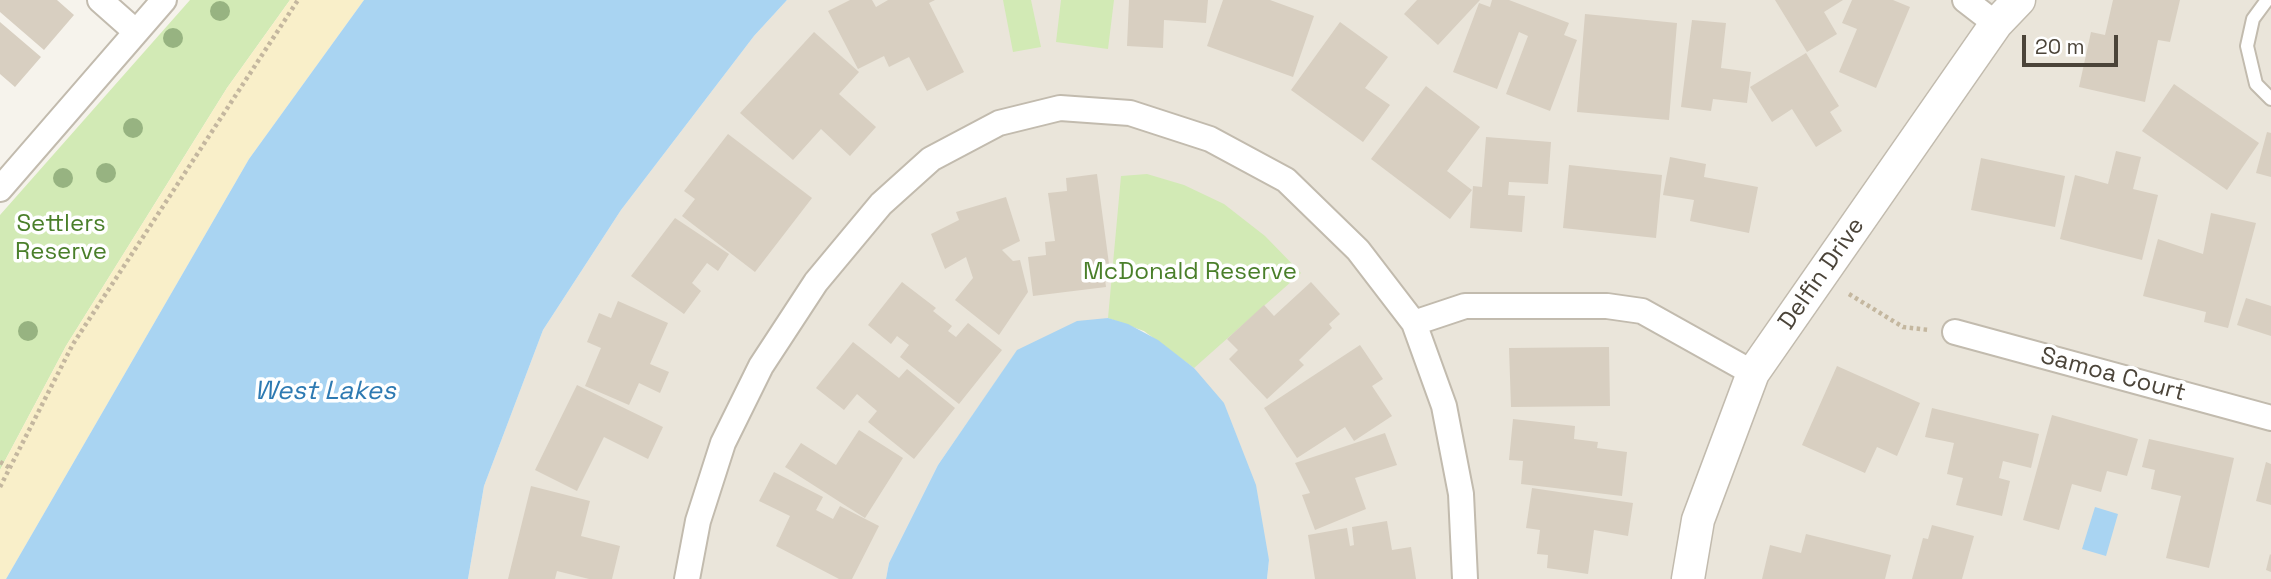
<!DOCTYPE html>
<style>
body{margin:0}
#map{position:relative;width:2271px;height:579px;overflow:hidden;background:#f6f3ec;font-family:"Space Grotesk",sans-serif}
canvas{display:block}
.scale{position:absolute;left:2022px;top:35px;width:96px;height:32px;box-sizing:border-box;border:4px solid #4b4439;border-top:0;padding-left:9px;font-size:21px;line-height:24px;white-space:nowrap;color:#4b4439;-webkit-text-stroke:5px #fff;paint-order:stroke}
</style>
<div id="map">
<canvas width="2271" height="579"></canvas>
<div class="scale">20 m</div>
</div>
<script>
const ctx = document.querySelector('canvas').getContext('2d');
ctx.lineJoin = 'round';
function fillPath(path, color) { ctx.fillStyle = color; ctx.fill(path, 'evenodd'); }
const shape = rows => new Path2D(rows.map(r => 'M' + r).join(''));
function trace(path, color, width, dash) { ctx.strokeStyle = color; ctx.lineWidth = width; ctx.lineCap = dash ? 'butt' : 'round'; ctx.setLineDash(dash || []); ctx.stroke(path); }
function label(font, color, halo, rows, align = 'center') {
  ctx.font = font + ' "Space Grotesk",sans-serif'; ctx.lineWidth = 7; ctx.setLineDash([]); ctx.textBaseline = 'middle'; ctx.strokeStyle = halo; ctx.fillStyle = color; for (const [text, x, y, turn = 0] of rows) {
    ctx.save(); ctx.translate(x, y); ctx.rotate((+turn || 0) * Math.PI / 180); ctx.textAlign = isNaN(turn) ? turn : align; if (halo) ctx.strokeText(text, 0, 0); ctx.fillText(text, 0, 0); ctx.restore();
  }
}
fillPath(shape([
 [787,0,2271,0,2271,579,1267,579,1269,560,1194,368,1144,331,1108,318,1017,351,938,465,889,563,886,579,468,579,484,486,543,330,621,210,754,36]
]), '#eae5da');
fillPath(shape([
 [190,0,290,0,227,88,66,346,0,470,0,215],
 [1003,0,1031,0,1041,47,1013,52],
 [1061,0,1114,0,1108,49,1056,42],
 [1147,174,1184,185,1224,204,1265,236,1301,273,1194,368,1144,331,1108,318,1121,176]
]), '#d2eab5');
fillPath(shape([
 [290,0,364,0,249,159,6,579,0,579,0,470,66,346,227,88]
]), '#f9efc9');
fillPath(shape([
 [364,0,787,0,754,36,621,210,543,330,484,486,468,579,6,579,249,159],
 [1108,318,1128,324,1158,340,1194,368,1224,403,1256,485,1269,560,1267,579,886,579,889,563,938,465,1017,350,1077,321],
 [2095,507,2118,514,2106,556,2082,549]
]), '#a9d4f2');
fillPath(shape([
 [0,0,57,0,74,15,44,50,0,12],
 [850,0,872,0,876,7,888,0,935,0,929,3,964,72,927,91,909,57,889,67,884,56,858,69,828,11],
 [1129,0,1208,0,1206,23,1164,20,1163,48,1127,46],
 [1223,0,1270,0,1314,16,1293,77,1207,46],
 [1417,0,1480,0,1438,45,1404,14],
 [1492,0,1509,0,1569,23,1564,35,1577,40,1550,111,1506,94,1528,36,1519,32,1497,89,1453,72,1479,3,1490,7],
 [1775,0,1843,0,1824,12,1837,34,1807,52],
 [1852,0,1893,0,1910,7,1876,88,1839,72,1857,29,1842,23],
 [2113,0,2180,0,2170,42,2158,40,2145,102,2079,87,2091,32,2105,35],
 [1585,14,1677,23,1669,120,1577,112],
 [1692,20,1726,23,1721,68,1751,72,1747,103,1713,99,1711,111,1681,107],
 [0,22,41,57,15,87,0,74],
 [1340,22,1388,57,1365,88,1390,105,1363,142,1291,90],
 [814,32,859,72,839,94,876,127,850,156,821,129,793,160,740,113],
 [1806,53,1839,106,1830,112,1842,131,1816,147,1792,109,1772,122,1750,87],
 [2174,84,2259,143,2227,190,2142,131],
 [1426,86,1480,127,1447,171,1472,190,1450,219,1371,159],
 [2267,132,2271,133,2271,177,2256,173],
 [728,134,812,198,755,272,682,216,695,199,684,191],
 [1486,137,1551,142,1548,184,1509,182,1508,195,1525,196,1522,232,1470,228,1473,186,1482,187],
 [2116,151,2141,157,2133,189,2158,195,2142,260,2060,239,2075,175,2108,184],
 [1670,157,1706,164,1704,177,1758,187,1749,233,1690,221,1694,200,1663,195],
 [1981,158,2065,176,2055,227,1971,210],
 [1569,165,1662,175,1656,238,1563,228],
 [1097,174,1109,264,1103,263,1106,287,1033,296,1028,257,1046,255,1045,242,1055,241,1048,193,1067,191,1066,178],
 [1006,197,1020,241,1002,250,1013,261,1020,260,1028,292,999,335,955,300,973,278,966,257,945,269,931,234,959,220,956,212],
 [2211,213,2256,223,2228,328,2204,322,2206,312,2143,296,2158,239,2203,254],
 [675,218,729,254,718,271,707,263,692,283,701,291,684,314,631,276],
 [902,282,936,308,933,311,952,326,948,331,956,337,968,323,1002,350,959,404,900,357,909,345,897,336,891,344,868,325],
 [1311,282,1340,314,1329,324,1332,328,1299,360,1304,365,1267,399,1229,359,1238,350,1227,339,1264,305,1274,316],
 [2246,298,2271,306,2271,336,2237,325],
 [618,301,668,323,650,364,669,372,660,393,639,383,629,405,585,386,601,348,587,342,599,313,611,318],
 [853,342,899,378,907,369,955,408,914,459,868,422,877,411,857,394,844,410,816,388],
 [1360,345,1383,379,1372,386,1392,416,1354,441,1345,427,1297,458,1264,408],
 [1609,347,1610,406,1511,407,1509,348],
 [1837,366,1920,403,1897,456,1877,447,1865,473,1802,445],
 [577,385,663,427,648,459,604,437,577,491,535,470],
 [1932,408,2039,434,2031,468,2003,461,1999,478,2010,481,2002,516,1956,505,1963,478,1947,474,1954,443,1925,437],
 [2052,415,2138,439,2127,476,2107,471,2101,492,2072,484,2059,530,2023,520],
 [1513,419,1575,426,1574,439,1598,442,1597,448,1627,452,1622,496,1521,484,1523,461,1509,460],
 [859,430,903,458,865,518,785,467,801,443,836,465],
 [1385,433,1397,465,1355,478,1366,509,1315,530,1302,495,1310,493,1295,463],
 [2149,439,2234,458,2209,568,2166,558,2181,496,2151,489,2155,470,2142,467],
 [2266,462,2271,464,2271,505,2256,501],
 [774,472,823,497,816,510,833,519,840,506,879,526,852,579,839,579,776,546,790,516,759,501],
 [531,486,590,501,581,536,620,546,612,579,589,579,557,571,555,579,508,579],
 [1532,488,1633,503,1628,536,1594,530,1588,574,1547,568,1548,555,1537,554,1540,530,1526,528],
 [1387,521,1392,550,1411,547,1416,579,1315,579,1308,535,1347,528,1350,546,1354,545,1352,527],
 [1932,525,1974,536,1962,579,1912,579,1923,538,1928,539],
 [1806,534,1891,555,1885,579,1762,579,1770,545,1801,553],
 [2270,554,2271,555,2271,572,2266,570]
]), '#d8cfc1');
const service = shape([
 [2267,0,2253,19,2247,46,2256,84,2271,99]
]);
const minor = shape([
 [100,0,135,31],
 [1965,0,1996,24],
 [0,189,164,0],
 [1414,323,1465,306,1607,306,1642,311,1753,373],
 [1955,332,2271,418],
 [687,579,698,521,723,443,761,366,816,282,881,204,931,159,999,123,1060,108,1130,113,1210,139,1286,180,1358,250,1414,323,1444,406,1461,494,1465,579]
]);
const tertiary = shape([
 [1688,579,1698,520,1753,373,1996,24,2019,0]
]);
trace(service, '#c2bbae', 16);
trace(minor, '#c2bbae', 28);
trace(tertiary, '#c2bbae', 35);
trace(shape([
 [1849,294,1903,327,1929,330],
 [0,462,10,468],
 [0,487,73,344,298,0]
]), '#c4b79f', 4.5, [3.5, 3.5]);
trace(service, '#fff', 12);
trace(minor, '#fff', 24);
trace(tertiary, '#fff', 32);
ctx.fillStyle = '#97b381';
for (const [x, y] of [
 [220,11],
 [173,38],
 [133,128],
 [106,173],
 [63,178],
 [28,331]
]) { ctx.beginPath(); ctx.arc(x, y, 10, 0, 2 * Math.PI); ctx.fill(); }
label('24px', '#4a7f2a', '#fff', [
 ["Settlers",61,224],
 ["Reserve",61,252],
 ["McDonald Reserve",1190,272]
]);
label('24px', '#4b4439', '#fff', [
 ["Delfin Drive",1822,274,-55],
 ["Samoa Court",2113,375,15]
]);
label('italic 26px', '#2e7ab2', '#fff', [
 ["West Lakes",325,392]
]);
</script>
